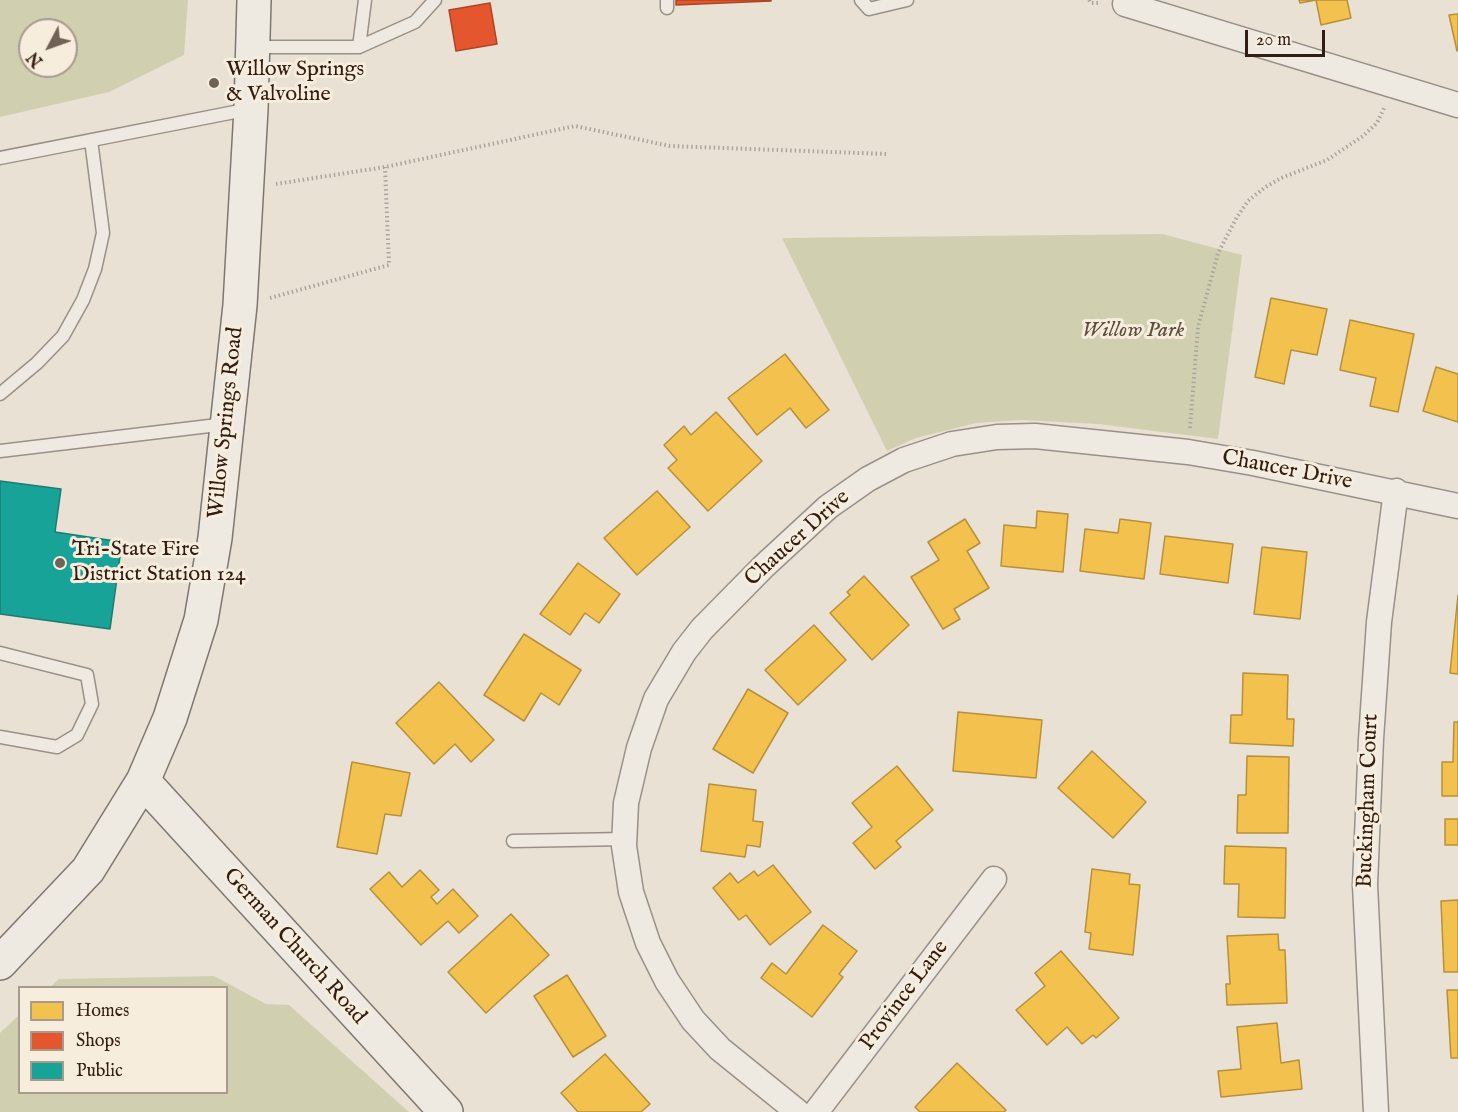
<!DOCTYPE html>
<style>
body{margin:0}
#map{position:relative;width:1458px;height:1112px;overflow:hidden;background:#e9e1d3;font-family:"IM FELL English",serif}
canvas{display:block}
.legend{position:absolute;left:18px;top:986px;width:210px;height:108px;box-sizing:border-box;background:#f7eddd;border:2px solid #a89a8c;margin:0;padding:8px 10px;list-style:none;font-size:18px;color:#311d13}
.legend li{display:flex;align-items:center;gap:12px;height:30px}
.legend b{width:30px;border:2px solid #a89a8c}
.north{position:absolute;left:18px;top:18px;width:60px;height:60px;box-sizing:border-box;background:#f7eddd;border:2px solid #a89a8c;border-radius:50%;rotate:229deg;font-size:16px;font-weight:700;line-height:24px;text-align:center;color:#311d13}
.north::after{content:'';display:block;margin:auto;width:21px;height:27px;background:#716256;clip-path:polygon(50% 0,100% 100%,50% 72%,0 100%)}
.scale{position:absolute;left:1245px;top:30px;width:80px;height:27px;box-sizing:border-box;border:3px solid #311d13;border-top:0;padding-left:8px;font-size:18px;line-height:21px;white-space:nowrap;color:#311d13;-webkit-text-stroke:4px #f7eddd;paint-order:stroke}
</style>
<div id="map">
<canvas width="1458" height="1112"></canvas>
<ul class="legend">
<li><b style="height:16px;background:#f2c14e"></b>Homes</li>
<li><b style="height:16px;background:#e4572e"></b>Shops</li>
<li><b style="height:16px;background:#17a398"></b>Public</li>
</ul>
<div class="north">N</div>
<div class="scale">20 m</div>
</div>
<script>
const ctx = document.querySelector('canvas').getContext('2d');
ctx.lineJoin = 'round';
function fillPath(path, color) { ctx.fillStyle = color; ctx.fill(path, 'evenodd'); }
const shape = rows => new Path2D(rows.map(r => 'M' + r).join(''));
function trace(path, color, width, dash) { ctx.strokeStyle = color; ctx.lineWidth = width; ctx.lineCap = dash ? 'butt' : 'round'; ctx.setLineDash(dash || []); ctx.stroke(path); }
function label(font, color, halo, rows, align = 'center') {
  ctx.font = font + ' "IM FELL English",serif'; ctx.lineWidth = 6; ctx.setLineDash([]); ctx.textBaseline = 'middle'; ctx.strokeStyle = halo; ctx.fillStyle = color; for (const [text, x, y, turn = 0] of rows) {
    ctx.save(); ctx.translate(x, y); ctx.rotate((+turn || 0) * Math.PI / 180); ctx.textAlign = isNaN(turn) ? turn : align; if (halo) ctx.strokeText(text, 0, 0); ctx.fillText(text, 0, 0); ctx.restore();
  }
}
fillPath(shape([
 [0,0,188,0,184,55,109,92,0,117],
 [30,30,66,30,66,66,30,66],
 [1162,234,1242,255,1218,439,1098,424,1021,420,976,423,916,438,887,451,782,238],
 [214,976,266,1004,289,1005,409,1112,0,1112,0,1033,19,1015,20,1092,226,1092,226,988,50,987,59,979]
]), '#d0d0b1');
const homes = shape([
 [1299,0,1347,0,1351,18,1321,25,1316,0,1300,3,1299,0],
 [1458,14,1458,50,1457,51,1449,15,1458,14],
 [1271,298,1327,309,1317,355,1291,350,1284,384,1255,377,1271,298],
 [1350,320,1414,334,1398,412,1370,406,1376,378,1340,370,1350,320],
 [785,354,829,410,806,428,790,408,757,435,728,398,785,354],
 [1436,367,1458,374,1458,422,1423,411,1436,367],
 [716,412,762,461,708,511,668,468,677,460,664,445,684,426,691,435,716,412],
 [657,491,690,527,637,575,604,538,657,491],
 [1037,511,1068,514,1063,572,1001,566,1004,525,1036,528,1037,511],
 [965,519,980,543,967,551,989,588,954,609,960,619,943,629,911,577,939,560,928,542,965,519],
 [1120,519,1151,523,1144,579,1080,571,1085,529,1118,533,1120,519],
 [1165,536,1233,544,1228,583,1160,574,1165,536],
 [1262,547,1307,552,1300,619,1254,614,1262,547],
 [578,563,620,594,599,623,585,613,570,635,540,614,578,563],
 [864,576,909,625,872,660,830,613,850,595,847,592,864,576],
 [1458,595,1458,674,1450,673,1458,595],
 [814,625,846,660,798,705,765,670,814,625],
 [524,634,581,670,559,705,541,693,524,721,484,695,524,634],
 [1243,673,1288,675,1287,719,1294,719,1293,746,1230,743,1231,715,1242,715,1243,673],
 [439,682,494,740,471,762,455,744,434,764,396,723,439,682],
 [748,689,788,713,753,773,713,749,748,689],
 [958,712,1042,720,1036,778,953,771,958,712],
 [1454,722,1458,722,1458,796,1442,796,1442,762,1453,762,1454,722],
 [1092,751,1146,802,1113,838,1058,788,1092,751],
 [1247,756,1289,757,1288,833,1237,833,1238,795,1246,795,1247,756],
 [352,762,410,773,401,816,385,814,377,854,337,847,352,762],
 [897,766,933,810,896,841,901,847,875,869,853,843,872,827,852,803,897,766],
 [709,784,756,790,753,821,763,822,760,847,747,845,745,857,701,851,709,784],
 [1445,819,1458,819,1458,845,1445,845,1445,819],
 [1225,846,1286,848,1285,918,1238,917,1239,884,1224,884,1225,846],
 [773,865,811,912,770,945,746,915,739,920,713,888,730,873,738,883,754,871,758,876,773,865],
 [1092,869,1130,874,1129,884,1140,885,1133,955,1089,949,1091,933,1085,932,1092,869],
 [420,870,439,890,431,897,437,904,453,889,478,916,459,933,448,921,421,945,370,889,389,872,402,887,420,870],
 [1458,900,1458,972,1444,972,1441,901,1458,900],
 [511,914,549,955,486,1013,448,972,511,914],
 [823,925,857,951,839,974,843,977,812,1017,761,978,772,963,786,974,823,925],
 [1278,934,1279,950,1285,950,1287,1003,1227,1005,1226,984,1230,984,1227,936,1278,934],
 [1061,951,1119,1018,1096,1038,1093,1035,1082,1044,1067,1027,1047,1045,1016,1010,1045,986,1035,973,1061,951],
 [567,975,606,1036,573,1057,534,996,567,975],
 [1447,990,1458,990,1458,1058,1451,1058,1447,990],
 [1277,1023,1281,1063,1299,1060,1302,1089,1221,1097,1218,1071,1241,1069,1237,1027,1277,1023],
 [605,1054,650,1104,641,1112,578,1112,561,1093,605,1054],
 [957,1063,1006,1110,1004,1112,920,1112,915,1107,957,1063]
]);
fillPath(homes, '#f2c14e');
trace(homes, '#b8903c', 1.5);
const shops = shape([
 [676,0,771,0,771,1,676,5,676,0],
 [490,3,497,44,456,51,449,10,490,3]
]);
fillPath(shops, '#e4572e');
trace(shops, '#ae4626', 1.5);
const public = shape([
 [0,481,61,489,55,532,122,542,110,629,0,614,0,481]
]);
fillPath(public, '#17a398');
trace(public, '#1f7b70', 1.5);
const lane = shape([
 [667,0,667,8],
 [861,0,869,9,907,0],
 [253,47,359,47,415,22,435,0],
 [359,47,365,0],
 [0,158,250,109],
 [0,394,37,363,63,336,83,300,95,269,103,233,91,140],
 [0,451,226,424],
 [0,653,87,675,92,704,77,735,57,747,0,737],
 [513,841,625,839]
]);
const street = shape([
 [1125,4,1458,105],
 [798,1112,720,1049,693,1020,667,981,648,943,631,892,624,846,626,803,639,748,656,699,684,652,702,629,763,567,828,507,868,479,904,460,952,444,997,437,1035,436,1188,452,1253,463,1458,506],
 [816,1112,994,879],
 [1376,1112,1365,885,1371,739,1379,622,1396,491]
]);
const secondary = shape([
 [143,781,446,1112],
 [0,963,88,870,143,781,170,718,201,620,215,538,240,305,251,109,254,0]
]);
trace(lane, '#999188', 15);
trace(street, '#999188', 27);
trace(secondary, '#7e776f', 36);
trace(shape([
 [1089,0,1091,3,1101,3],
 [276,184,385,167,575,126,670,146,887,154],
 [270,298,389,265,385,167],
 [1190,428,1198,327,1218,253,1237,217,1248,201,1264,188,1281,178,1327,160,1363,136,1377,123,1384,108]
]), '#aaa59e', 4, [1.5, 3]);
trace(lane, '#eeeae2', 12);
trace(street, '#eeeae2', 24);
trace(secondary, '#eeeae2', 33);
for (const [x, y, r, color] of [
 [214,83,6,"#716256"],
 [60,563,6,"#716256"]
]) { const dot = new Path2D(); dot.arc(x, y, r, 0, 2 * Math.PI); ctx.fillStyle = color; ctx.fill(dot); trace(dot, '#f7eddd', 2); }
label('22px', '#311d13', '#f7eddd', [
 ["Willow Springs",226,70],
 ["& Valvoline",226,95],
 ["Tri-State Fire",72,550],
 ["District Station 124",72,575]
], 'left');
label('italic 22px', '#5b4f3a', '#f7eddd', [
 ["Willow Park",1133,331]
]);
label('22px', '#311d13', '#f7eddd', [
 ["Willow Springs Road",227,423,-84],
 ["Chaucer Drive",1287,471,11],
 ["Chaucer Drive",798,539,-42],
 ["Buckingham Court",1369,801,-88],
 ["German Church Road",294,947,48],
 ["Province Lane",905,996,-53]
]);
</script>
